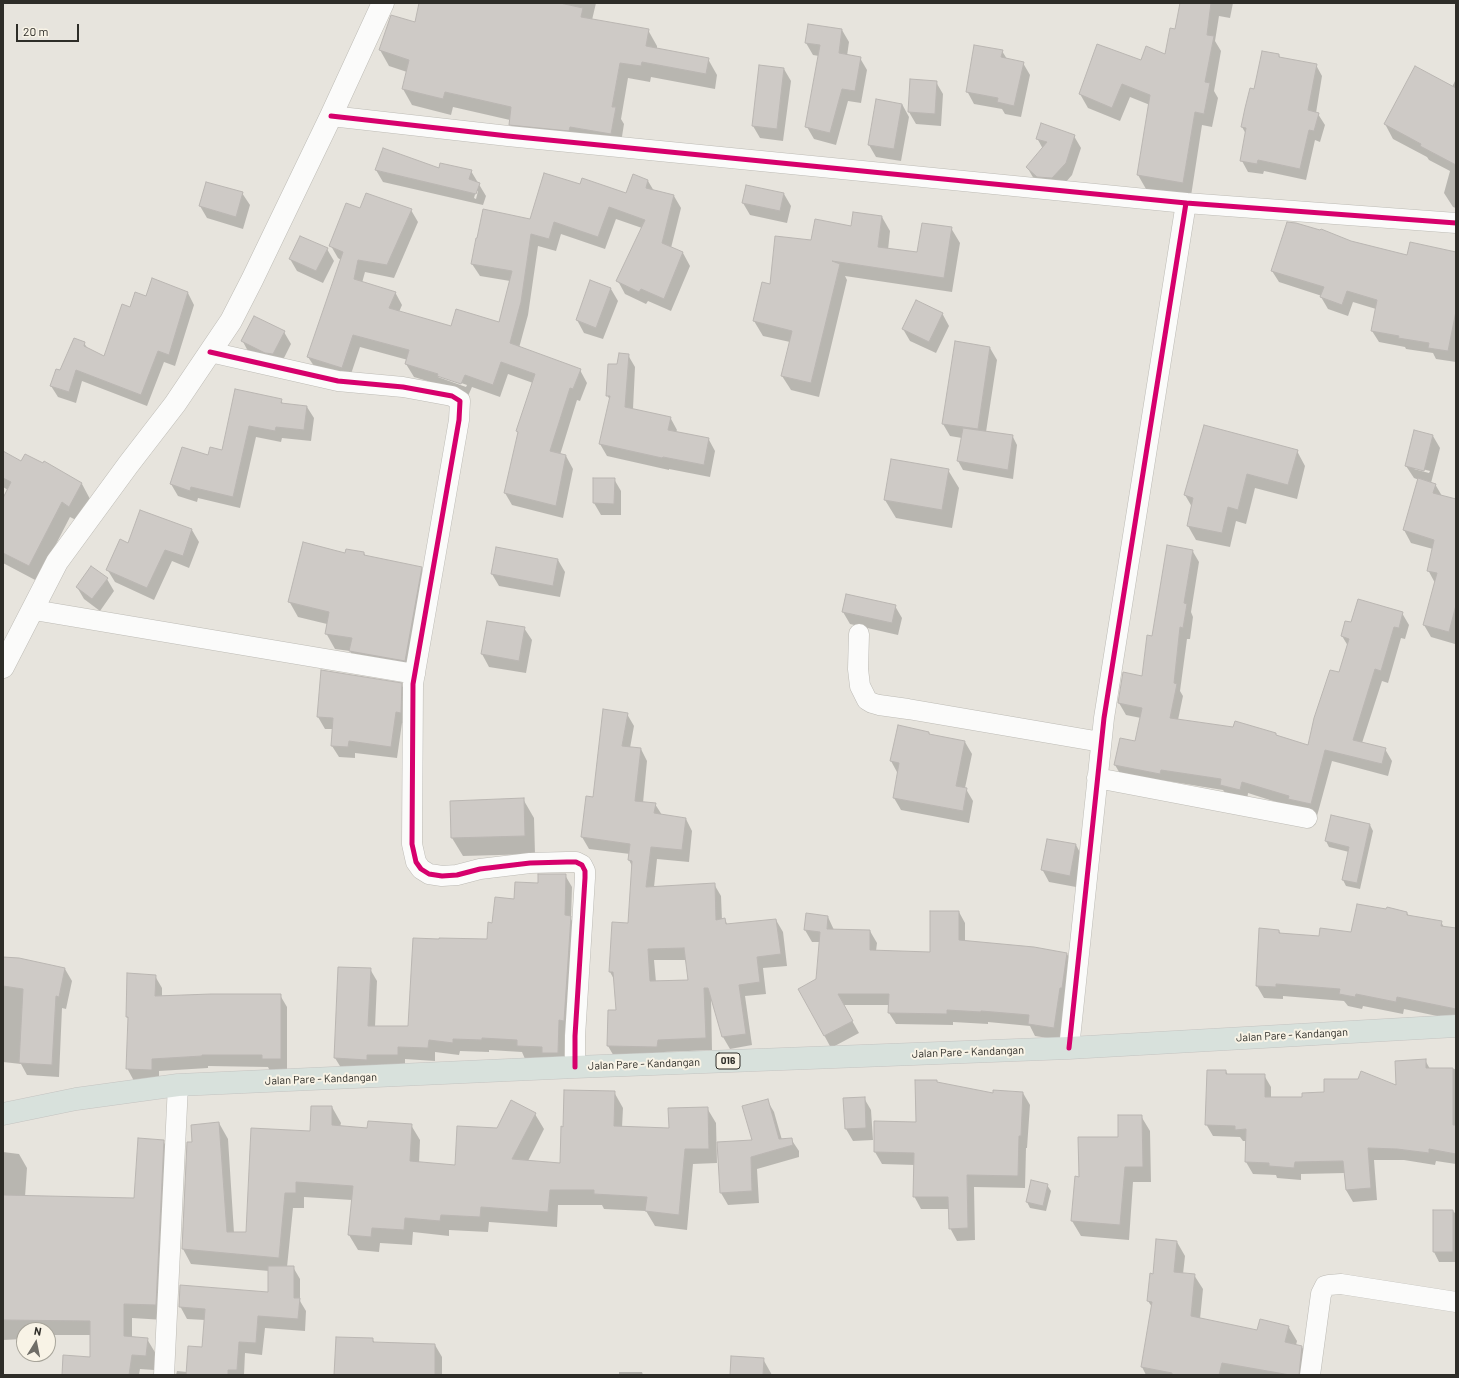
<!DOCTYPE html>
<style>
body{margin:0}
#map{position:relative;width:1459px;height:1378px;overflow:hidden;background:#e7e4dd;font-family:Barlow,sans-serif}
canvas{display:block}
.frame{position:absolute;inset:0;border:4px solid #2e2d28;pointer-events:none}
.north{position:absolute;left:16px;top:1322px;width:40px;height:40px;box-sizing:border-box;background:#f8f3e6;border:1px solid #a7a49a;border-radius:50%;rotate:10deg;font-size:11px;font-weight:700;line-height:16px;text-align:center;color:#2e2d28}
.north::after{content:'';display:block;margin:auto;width:14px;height:18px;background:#6f6d67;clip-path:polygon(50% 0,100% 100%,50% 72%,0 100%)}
.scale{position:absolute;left:16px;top:24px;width:63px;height:18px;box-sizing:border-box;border:2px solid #2e2d28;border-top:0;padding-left:5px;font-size:12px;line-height:14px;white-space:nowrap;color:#2e2d28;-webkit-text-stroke:3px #f8f3e6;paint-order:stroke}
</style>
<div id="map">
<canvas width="1459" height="1378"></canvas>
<div class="frame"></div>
<div class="north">N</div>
<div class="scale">20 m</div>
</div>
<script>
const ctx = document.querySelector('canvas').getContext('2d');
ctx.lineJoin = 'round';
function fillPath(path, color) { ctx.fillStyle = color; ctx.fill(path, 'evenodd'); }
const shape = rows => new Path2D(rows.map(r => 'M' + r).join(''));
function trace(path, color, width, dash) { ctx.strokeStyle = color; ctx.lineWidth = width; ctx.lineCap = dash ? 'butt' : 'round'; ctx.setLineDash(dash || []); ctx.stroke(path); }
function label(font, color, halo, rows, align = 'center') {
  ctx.font = font + ' Barlow,sans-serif'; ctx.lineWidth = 4; ctx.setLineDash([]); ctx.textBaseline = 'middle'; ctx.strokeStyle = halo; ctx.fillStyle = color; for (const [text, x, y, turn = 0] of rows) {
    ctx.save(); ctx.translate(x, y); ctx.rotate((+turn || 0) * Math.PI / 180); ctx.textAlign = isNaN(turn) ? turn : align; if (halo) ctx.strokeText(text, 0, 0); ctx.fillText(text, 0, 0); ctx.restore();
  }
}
fillPath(shape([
 [420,3,596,3,592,20,648,30,657,46,657,49,708,59,717,75,715,89,651,77,650,82,628,78,621,119,624,124,620,149,519,140,510,124,510,120,453,107,451,115,412,105,403,89,407,72,389,66,380,50,416,24],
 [1184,3,1233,3,1230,18,1219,16,1215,41,1221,51,1214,91,1218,98,1212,127,1202,125,1191,196,1146,189,1138,175,1150,105,1130,97,1120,121,1088,108,1080,94,1141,61,1166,55,1176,30],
 [842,30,849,42,847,56,860,58,867,70,861,103,848,101,836,145,814,139,807,127,819,56,813,55,806,43],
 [1002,51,1007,59,1023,63,1030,75,1021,117,1005,114,1002,109,974,104,967,91],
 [1279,55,1280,58,1316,65,1322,76,1316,113,1318,114,1325,125,1320,142,1315,140,1306,180,1264,171,1263,174,1248,172,1242,161,1246,134,1242,127,1255,91],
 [784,69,791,81,783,141,760,138,753,126],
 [911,80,936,82,943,94,941,126,916,124,909,112],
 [1455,81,1456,82,1456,208,1453,207,1444,193,1450,171,1429,160,1427,157,1393,139,1385,124,1452,87],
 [902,104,909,117,901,161,876,157,869,145],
 [1074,136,1081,148,1072,175,1059,190,1034,179,1027,167,1043,149,1037,138],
 [440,169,471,171,486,196,483,205,383,182,376,170],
 [476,191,478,191,476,199,474,198],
 [648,181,654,191,674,196,681,208,671,248,683,253,690,266,671,311,648,301,646,304,625,294,618,281,642,228,616,219,605,249,561,234,556,251,538,246,528,315,519,348,580,370,587,383,580,401,577,400,560,455,566,456,573,469,563,518,512,505,505,493,519,434,517,431,533,383,508,374,500,397,472,387,468,396,446,388,444,386,414,377,406,364,408,360,360,347,349,380,316,369,308,357,341,260,338,258,331,246,361,210,411,210,418,222,394,278,365,272,362,283,395,292,402,305,399,312,452,327,499,323,510,281,480,276,472,264,531,220,581,185,627,194],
 [438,375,467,385,466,387,438,377],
 [242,193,250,205,243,229,207,218,200,206],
 [784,194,791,206,787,223,750,215,743,203],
 [882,217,890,231,888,250,918,253,951,228,960,243,952,292,845,276,847,280,819,397,791,390,782,376,790,342,763,336,754,321,770,285,811,241],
 [1351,242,1408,257,1456,252,1456,362,1436,359,1433,353,1406,349,1405,347,1379,342,1372,331,1376,309,1353,302,1348,316,1328,309,1321,297,1322,296,1279,282,1272,271],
 [327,249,334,261,323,283,297,271,290,259],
 [153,280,188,293,194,305,175,366,164,362,147,406,82,381,76,403,58,397,51,386,61,371,84,343,88,349,105,357,131,308,146,297],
 [591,282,611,289,618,301,603,339,584,333,577,320],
 [942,313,949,326,936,353,910,341,903,329],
 [284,332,291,344,280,366,249,353,242,340],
 [990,348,997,360,986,432,1012,435,1017,445,1013,479,963,470,958,461,962,438,950,436,943,424],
 [628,355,635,367,633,409,670,417,677,430,676,432,708,438,715,451,710,477,669,469,669,470,607,456,600,444,610,400,607,395,618,366],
 [236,390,281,400,283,404,307,407,314,418,311,441,282,438,281,442,256,437,240,508,198,498,197,502,178,496,171,484,209,456,223,451],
 [1433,436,1440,448,1431,483,1435,484,1442,496,1456,500,1455,644,1431,637,1424,625,1435,583,1428,570,1433,549,1411,543,1404,530,1419,480,1414,478,1406,466],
 [1414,467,1430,471,1429,473,1414,469],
 [1297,451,1305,466,1297,499,1255,488,1246,524,1236,521,1230,547,1196,540,1188,526,1192,507,1185,495],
 [3,453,21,462,43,465,44,463,82,484,90,499,78,521,70,517,37,581,3,563,3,500,8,490,3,487],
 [948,470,959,488,952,528,896,518,885,500],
 [614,479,621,491,621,515,601,515,594,503],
 [192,530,199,542,189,568,172,561,154,600,115,582,107,569,129,544],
 [1192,550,1199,562,1191,612,1193,617,1190,639,1187,639,1180,691,1183,696,1178,720,1275,734,1277,736,1308,746,1339,674,1348,646,1342,636,1351,623,1402,613,1409,625,1405,639,1401,638,1388,683,1382,681,1362,743,1385,749,1392,761,1388,776,1332,761,1317,816,1296,810,1295,808,1248,793,1247,802,1228,797,1223,790,1167,781,1122,777,1115,765,1135,742,1141,718,1126,715,1119,703,1143,677,1153,637],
 [364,553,366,557,421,568,430,583,414,676,359,666,350,651,335,649,326,633,327,624,298,617,289,601,346,554],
 [558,560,565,572,560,597,499,586,492,574],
 [107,579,114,591,100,611,84,599,77,587],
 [895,606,902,618,898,635,850,624,843,612],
 [488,622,524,628,532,640,526,673,489,667,482,654],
 [401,684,408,696,408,724,402,723,397,758,355,753,355,758,339,757,332,746,333,729,325,729,318,717],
 [627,714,634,726,630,748,641,749,647,761,643,803,655,804,662,815,686,819,692,831,689,862,657,859,654,887,714,884,721,896,722,920,724,919,728,925,776,920,783,932,787,966,763,968,766,994,745,996,752,1045,730,1049,723,1037,711,997,712,1050,664,1052,664,1059,615,1058,608,1046,617,1011,615,981,610,972,629,924,632,866,629,860,630,854,589,849,582,837,594,798],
 [654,960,686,960,689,980,656,982],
 [899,726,929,733,930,735,965,742,972,754,965,788,966,789,973,801,969,823,901,810,894,798,898,774,891,761],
 [523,799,534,818,535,854,463,856,452,838,451,802],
 [1370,825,1373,831,1360,889,1346,886,1343,880,1349,852,1329,847,1326,841],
 [1076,845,1083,858,1076,887,1049,882,1042,869],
 [565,875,572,887,571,919,577,929,565,1032,564,1065,525,1059,522,1052,489,1050,489,1052,460,1051,459,1055,435,1052,435,1061,405,1059,405,1067,343,1071,335,1058,370,969,377,981,375,1027,408,1027,488,940,493,924,515,900,539,884],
 [959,912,965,923,965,942,1067,954,1074,965,1061,1040,1035,1036,1030,1026,988,1022,988,1024,953,1022,953,1025,896,1024,889,1013,889,1005,843,1005,859,1033,831,1048,799,989,817,979,820,942,812,942,805,930,828,917,834,930,870,931,877,943,876,951,931,953],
 [1407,913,1409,916,1441,922,1444,927,1456,929,1456,1020,1404,1009,1403,1014,1363,1006,1362,1009,1348,1006,1344,1001,1283,996,1283,999,1264,998,1257,986,1279,931,1281,934,1320,937,1352,933],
 [3,958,65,969,72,981,66,1009,62,1008,59,1077,27,1075,21,1064,3,1062],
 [128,974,155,976,162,988,162,997,280,995,287,1007,287,1071,270,1071,268,1067,208,1066,208,1068,159,1071,159,1081,134,1081,127,1068,129,1020,127,1017],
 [1425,1060,1430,1069,1456,1069,1456,1164,1436,1161,1435,1165,1404,1160,1374,1160,1377,1200,1353,1202,1346,1190,1345,1173,1301,1174,1301,1180,1277,1178,1276,1175,1253,1174,1246,1162,1247,1141,1243,1141,1240,1137,1213,1136,1206,1124,1226,1071,1228,1075,1264,1075,1271,1087,1271,1098,1303,1098,1325,1093,1397,1086],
 [937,1083,994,1094,1023,1093,1030,1105,1027,1148,1026,1148,1025,1188,974,1187,975,1240,957,1241,950,1228,950,1209,921,1209,914,1196,915,1165,882,1164,875,1152,917,1123],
 [614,1092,623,1108,622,1127,670,1129,707,1108,716,1123,717,1163,693,1164,687,1230,655,1226,646,1211,604,1209,602,1205,558,1205,557,1227,489,1222,488,1232,449,1230,449,1236,413,1232,412,1245,380,1243,379,1252,358,1250,349,1235,352,1200,304,1197,304,1208,293,1208,287,1267,293,1267,300,1279,300,1301,306,1311,305,1331,265,1328,262,1355,245,1353,244,1375,176,1375,177,1371,187,1372,203,1348,205,1320,187,1319,180,1306,269,1293,269,1271,191,1264,183,1249,193,1143,219,1123,228,1139,234,1233,247,1233,311,1132,332,1107,341,1123,340,1127,368,1130,411,1125,420,1140,419,1163,456,1166,498,1129,535,1114,544,1129,528,1161,561,1164,564,1129],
 [864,1098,871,1110,873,1140,853,1141,846,1129],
 [767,1100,774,1112,782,1140,791,1139,799,1151,799,1157,757,1169,759,1203,728,1205,721,1193,718,1142,753,1141],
 [1141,1116,1150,1131,1151,1182,1133,1182,1129,1240,1081,1236,1072,1221,1080,1178],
 [163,1141,172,1156,164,1320,132,1318,132,1338,147,1339,156,1354,154,1370,140,1369,139,1375,63,1375,91,1358,91,1335,48,1335,48,1330,24,1330,23,1339,3,1340,3,1152,19,1154,27,1168,25,1197,135,1199],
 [1047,1185,1051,1191,1046,1211,1030,1208,1027,1202],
 [1453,1211,1456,1214,1456,1262,1439,1262,1434,1252],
 [1177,1242,1185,1256,1183,1274,1194,1275,1203,1289,1200,1319,1258,1332,1288,1326,1297,1341,1296,1345,1302,1347,1310,1361,1308,1375,1146,1375,1142,1367,1152,1307,1148,1301,1154,1275],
 [372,1339,375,1343,435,1345,442,1357,442,1375,335,1375],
 [763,1359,772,1375,731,1375],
 [619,1372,642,1372,643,1375,619,1375]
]), '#0003');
const building = shape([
 [419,3,560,3,583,8,581,17,649,29,646,46,709,58,706,74,642,62,641,66,620,63,612,107,616,107,611,134,570,127,569,131,509,125,511,107,445,92,443,99,402,89,409,60,379,50,391,15,415,22,419,3],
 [1180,3,1211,3,1207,35,1214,36,1205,82,1210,83,1204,114,1195,112,1183,183,1137,175,1150,95,1122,84,1112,108,1079,94,1097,44,1141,60,1146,46,1165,54,1170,28,1175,29,1180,3],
 [808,24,842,29,839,53,861,57,855,91,842,89,830,133,805,127,820,45,805,43,808,24],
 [974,45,1003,50,1001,57,1024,62,1014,106,997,102,998,98,966,92,974,45],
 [1262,51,1279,54,1279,57,1317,64,1308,110,1319,113,1314,131,1309,130,1300,169,1258,160,1257,164,1240,161,1246,128,1241,127,1245,108,1250,88,1254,89,1262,51],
 [759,65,784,68,777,129,752,126,759,65],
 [1415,66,1456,88,1456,165,1420,146,1421,144,1384,124,1415,66],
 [910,79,937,81,935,114,908,112,910,79],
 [876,99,902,104,894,149,868,145,876,99],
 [1041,123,1075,135,1066,163,1052,178,1037,177,1026,167,1047,142,1036,139,1041,123],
 [383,148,439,168,440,163,472,170,469,179,480,183,476,194,375,170,383,148],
 [544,173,580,184,582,178,626,193,633,174,648,180,646,188,674,195,662,243,683,252,664,299,641,289,639,292,616,281,645,220,609,207,598,237,554,222,549,239,531,234,521,302,510,343,581,369,573,389,570,388,550,451,566,455,556,506,504,493,518,432,516,431,535,374,501,362,493,385,465,375,461,384,437,376,438,374,405,364,409,350,353,335,342,368,307,357,343,252,329,246,346,203,360,208,366,193,412,209,387,265,358,260,354,279,396,292,389,308,451,326,456,309,499,322,512,271,471,264,476,238,477,238,483,209,530,219,544,173],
 [206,182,243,192,236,217,199,206,206,182],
 [746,185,784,193,780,211,742,203,746,185],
 [853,212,882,216,878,247,917,252,922,223,952,227,944,278,832,261,840,264,811,383,781,376,792,331,753,321,762,282,770,284,775,236,811,240,815,219,851,226,853,212],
 [1287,222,1296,223,1320,230,1321,229,1351,241,1407,255,1410,242,1456,252,1456,311,1448,351,1428,348,1429,343,1398,338,1399,336,1371,331,1377,300,1347,291,1342,305,1320,297,1324,287,1271,271,1287,222],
 [300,236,328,248,316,271,289,259,300,236],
 [152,278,188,292,169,355,158,351,141,395,76,370,69,392,50,386,56,369,60,370,74,338,85,342,84,346,104,356,122,304,130,307,135,292,146,296,152,278],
 [590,280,611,288,596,328,576,320,590,280],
 [916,300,943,313,929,342,902,329,916,300],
 [254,316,285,331,273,354,265,353,241,341,254,316],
 [955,341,990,347,978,429,942,424,955,341],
 [619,353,629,354,625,407,671,417,668,430,709,438,704,465,663,457,662,458,599,444,610,396,606,396,608,364,617,364,619,353],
 [235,389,282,399,281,403,307,406,304,430,276,427,275,431,249,426,233,497,191,487,190,491,170,484,182,447,208,455,210,447,222,450,235,389],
 [1204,425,1298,450,1288,485,1247,474,1238,510,1228,507,1222,533,1187,526,1193,498,1184,495,1204,425],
 [963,428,1013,435,1008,470,957,461,963,428],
 [1414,430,1433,435,1424,471,1405,466,1414,430],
 [3,451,21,461,25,454,43,463,44,461,82,483,69,507,62,502,29,566,3,553,3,498,11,482,3,478,3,451],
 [891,459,949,469,942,510,884,500,891,459],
 [593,478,615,478,614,504,593,503,593,478],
 [1418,478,1436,484,1433,493,1456,499,1456,605,1449,632,1423,625,1437,573,1427,571,1434,540,1403,530,1418,478],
 [140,510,192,529,183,556,165,550,147,588,106,570,120,539,128,543,140,510],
 [303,542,345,553,346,549,364,552,364,555,422,567,405,661,349,651,352,638,325,634,329,612,288,602,303,542],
 [1167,545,1193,550,1184,603,1187,604,1183,628,1180,627,1174,683,1177,684,1170,718,1233,727,1235,721,1276,733,1276,735,1308,745,1314,718,1330,670,1339,672,1349,639,1341,636,1345,621,1351,622,1358,599,1403,612,1399,628,1394,627,1381,671,1375,669,1353,740,1386,748,1382,764,1325,750,1311,804,1288,799,1289,796,1242,782,1240,790,1220,785,1221,779,1161,770,1160,774,1114,765,1120,738,1135,741,1142,708,1118,703,1123,672,1142,676,1147,635,1152,636,1167,545],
 [496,547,558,559,553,586,491,574,496,547],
 [91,566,108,578,92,599,76,587,91,566],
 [846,594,896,605,892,623,842,612,846,594],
 [487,621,525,627,519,661,481,654,487,621],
 [321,670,402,683,401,713,396,712,391,747,349,741,348,747,331,746,333,718,317,717,321,670],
 [603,709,628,713,622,746,641,748,635,801,656,803,654,813,686,818,682,850,651,847,646,887,715,883,716,920,725,918,726,924,776,919,781,954,757,957,760,982,739,985,746,1034,722,1037,708,988,704,988,706,1038,658,1040,657,1047,607,1046,608,1010,616,1010,613,972,609,972,612,922,628,923,632,861,628,860,630,844,581,837,586,796,593,797,603,709],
 [684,948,688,980,650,981,648,949,684,948],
 [898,725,929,732,929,734,965,741,956,786,967,788,963,811,893,798,899,763,890,761,898,725],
 [524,798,525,836,451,838,450,801,524,798],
 [1331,815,1370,824,1357,883,1342,880,1349,847,1325,841,1331,815],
 [1047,839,1076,844,1070,876,1041,870,1047,839],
 [538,874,566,874,565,915,571,916,564,1021,559,1020,558,1053,542,1053,542,1047,517,1046,517,1040,482,1038,482,1040,453,1039,453,1043,429,1040,428,1048,398,1047,398,1055,367,1055,367,1060,334,1058,338,967,371,968,368,1026,408,1026,413,938,439,939,439,938,487,939,488,922,492,923,495,897,514,899,515,882,538,883,538,874],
 [1357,904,1386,909,1387,907,1407,912,1407,915,1442,921,1441,926,1456,928,1456,1009,1397,997,1396,1002,1356,994,1355,997,1339,994,1340,989,1276,984,1276,987,1256,986,1259,928,1279,930,1279,933,1319,936,1320,928,1351,932,1357,904],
 [930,911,959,911,959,940,1034,947,1067,953,1062,988,1060,988,1054,1028,1028,1024,1029,1015,981,1011,981,1012,947,1010,947,1014,888,1013,889,994,838,994,853,1021,824,1036,798,989,816,979,820,932,804,930,806,913,828,916,827,929,870,930,870,950,930,952,930,911],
 [3,957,19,958,65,968,59,997,56,996,52,1065,19,1063,23,989,3,986,3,957],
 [127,973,156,975,155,996,211,994,281,994,281,1059,262,1059,262,1055,202,1055,202,1056,152,1059,152,1070,126,1069,128,1017,126,1017,127,973],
 [1426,1059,1426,1068,1453,1068,1453,1125,1456,1125,1456,1154,1429,1149,1429,1153,1397,1149,1368,1148,1371,1188,1346,1190,1343,1161,1295,1162,1294,1168,1269,1166,1269,1163,1245,1162,1246,1129,1235,1130,1235,1126,1205,1125,1207,1070,1226,1070,1226,1074,1265,1074,1265,1097,1302,1097,1302,1093,1324,1092,1324,1079,1358,1079,1361,1071,1396,1085,1395,1061,1426,1059],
 [915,1080,937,1080,937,1082,993,1093,993,1090,1023,1092,1021,1136,1019,1136,1018,1176,967,1175,968,1228,949,1229,948,1197,913,1197,914,1153,874,1152,874,1121,916,1122,915,1080],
 [564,1090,615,1091,614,1126,669,1128,668,1108,708,1107,709,1149,685,1149,679,1215,645,1211,647,1197,594,1194,594,1190,550,1190,548,1212,481,1207,480,1217,441,1215,440,1221,405,1218,404,1230,372,1228,371,1237,348,1235,353,1186,296,1182,296,1193,285,1193,279,1258,182,1249,187,1142,192,1142,191,1125,219,1122,227,1232,246,1232,251,1128,310,1131,311,1106,332,1106,332,1125,367,1128,368,1121,412,1124,410,1161,455,1165,457,1126,497,1128,511,1100,536,1113,512,1159,560,1163,561,1126,563,1127,564,1090],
 [865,1097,866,1128,845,1129,843,1098,865,1097],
 [768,1099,779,1139,792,1138,793,1145,751,1157,752,1191,720,1193,717,1142,752,1140,742,1106,768,1099],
 [1118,1115,1142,1115,1143,1167,1125,1167,1120,1225,1071,1221,1075,1176,1079,1177,1078,1137,1118,1137,1118,1115],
 [138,1138,164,1140,156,1305,124,1304,124,1336,148,1338,146,1356,132,1355,129,1375,62,1375,63,1355,90,1357,90,1321,3,1320,3,1195,134,1198,138,1138],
 [1031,1180,1048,1184,1043,1206,1026,1202,1031,1180],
 [1433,1210,1453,1210,1453,1252,1433,1252,1433,1210],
 [1156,1239,1177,1241,1174,1272,1195,1274,1191,1316,1257,1330,1260,1319,1289,1326,1285,1342,1302,1346,1299,1375,1290,1375,1222,1363,1219,1375,1172,1375,1172,1373,1141,1367,1152,1302,1147,1301,1150,1273,1153,1274,1156,1239],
 [268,1266,294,1266,294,1298,300,1298,298,1319,258,1316,256,1343,239,1342,237,1370,228,1370,228,1375,186,1375,188,1346,202,1347,205,1309,179,1307,180,1285,268,1292,268,1266],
 [336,1337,373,1338,373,1342,435,1344,435,1375,334,1375,336,1337],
 [731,1356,764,1358,763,1375,730,1375,731,1356]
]);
fillPath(building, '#cecac6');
trace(building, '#bab6b2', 1);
const minor = shape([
 [331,116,508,136,1186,203,1456,223],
 [210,352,338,381,403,387,452,396,460,401,459,420,413,684,412,844,416,862,421,869,429,874,442,876,457,875,480,869,530,863,567,862,576,862,582,865,585,871,585,878,575,1036,575,1067],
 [34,610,415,674],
 [859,634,858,669,860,686,867,700,872,703,879,705,908,709,1101,742],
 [1097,778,1307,818],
 [1069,1048,1104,718,1186,203],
 [164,1375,178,1085],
 [1310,1375,1321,1294,1325,1286,1329,1285,1341,1284,1456,1302]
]);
const tertiary = shape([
 [3,667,57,562,128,465,175,404,231,321,252,280,331,116,383,3]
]);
const primary = shape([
 [3,1114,76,1099,178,1085,575,1067,1069,1048,1456,1026]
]);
trace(minor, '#bdbbb5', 21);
trace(tertiary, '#bdbbb5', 23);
trace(primary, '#c4c3c0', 23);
trace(minor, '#fbfbfa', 20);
trace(tertiary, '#fbfbfa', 22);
trace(primary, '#d8e1dc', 22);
trace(shape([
 [331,116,508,136,1186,203,1456,223],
 [210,352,338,381,403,387,452,396,460,401,459,420,413,684,412,844,416,862,421,869,429,874,442,876,457,875,480,869,530,863,567,862,576,862,582,865,585,871,585,878,575,1036,575,1067],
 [1069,1048,1104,718,1186,203]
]), '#d6006c', 5);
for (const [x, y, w] of [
 [728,1061,24]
]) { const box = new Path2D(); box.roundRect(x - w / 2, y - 8, w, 16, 3); ctx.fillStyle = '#f8f3e6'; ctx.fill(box); trace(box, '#2e2d28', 1); }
label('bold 10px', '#2e2d28', null, [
 ["016",728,1061]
]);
label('11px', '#2e2d28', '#f8f3e6', [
 ["Jalan Pare - Kandangan",1292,1035,-3],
 ["Jalan Pare - Kandangan",968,1052,-2],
 ["Jalan Pare - Kandangan",644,1064,-2],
 ["Jalan Pare - Kandangan",321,1079,-2]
]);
</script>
